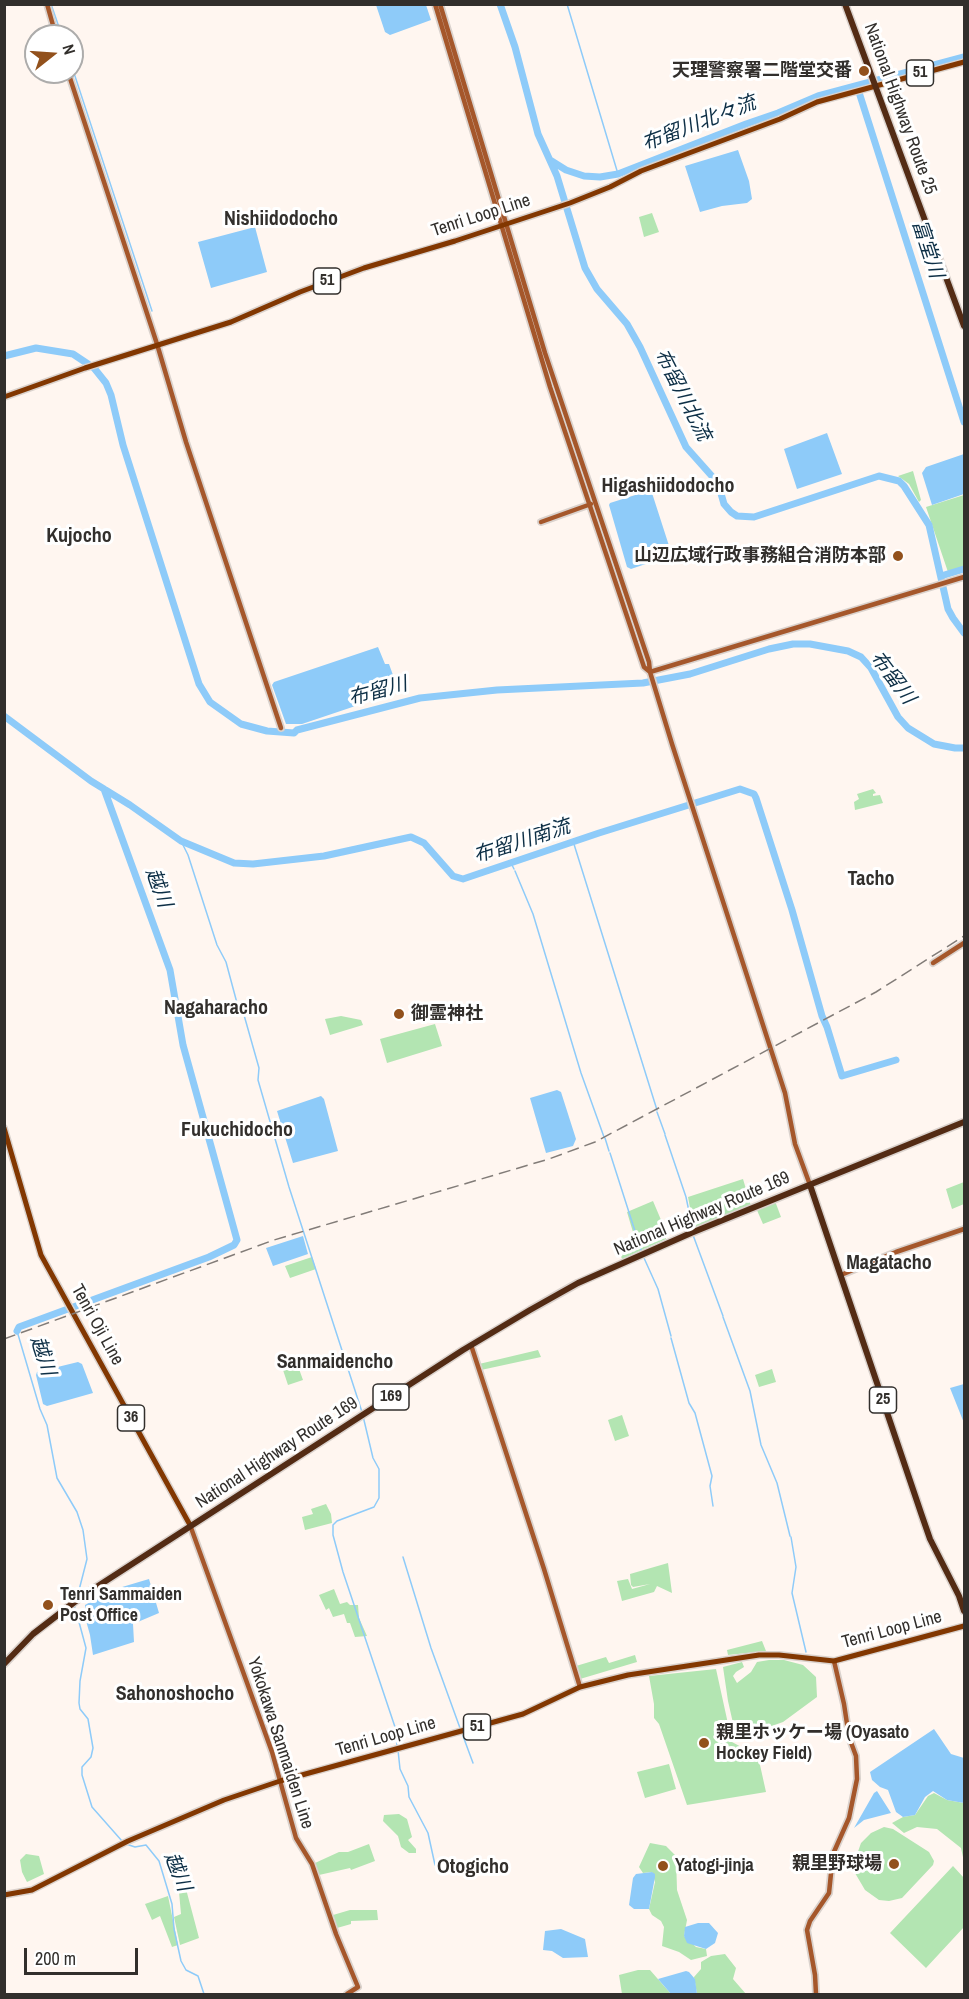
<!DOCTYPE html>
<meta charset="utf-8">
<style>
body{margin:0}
#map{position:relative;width:969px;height:1999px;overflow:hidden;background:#fff6f0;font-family:"Archivo Narrow",sans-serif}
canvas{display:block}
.frame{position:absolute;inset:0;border:6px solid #322f2c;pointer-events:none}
.north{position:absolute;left:24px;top:24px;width:60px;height:60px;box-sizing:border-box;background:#fff;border:2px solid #adacab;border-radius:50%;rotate:73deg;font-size:16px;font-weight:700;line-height:24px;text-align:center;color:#322f2c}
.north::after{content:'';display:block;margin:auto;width:21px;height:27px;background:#92511c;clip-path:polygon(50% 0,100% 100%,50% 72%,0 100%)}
.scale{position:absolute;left:24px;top:1948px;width:114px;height:27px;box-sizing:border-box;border:3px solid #322f2c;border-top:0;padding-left:8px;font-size:18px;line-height:21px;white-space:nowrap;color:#322f2c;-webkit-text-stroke:4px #fff;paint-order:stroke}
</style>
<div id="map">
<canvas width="969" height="1999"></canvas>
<div class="frame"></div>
<div class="north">N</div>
<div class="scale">200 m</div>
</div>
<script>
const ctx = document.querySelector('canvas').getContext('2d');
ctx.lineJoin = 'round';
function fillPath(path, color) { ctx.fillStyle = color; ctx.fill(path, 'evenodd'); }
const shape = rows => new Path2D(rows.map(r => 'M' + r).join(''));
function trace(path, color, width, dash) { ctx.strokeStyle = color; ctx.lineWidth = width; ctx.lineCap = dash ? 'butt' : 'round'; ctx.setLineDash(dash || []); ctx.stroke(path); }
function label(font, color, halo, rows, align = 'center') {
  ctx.font = font + ' "Archivo Narrow","Noto Sans JP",sans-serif'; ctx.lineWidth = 6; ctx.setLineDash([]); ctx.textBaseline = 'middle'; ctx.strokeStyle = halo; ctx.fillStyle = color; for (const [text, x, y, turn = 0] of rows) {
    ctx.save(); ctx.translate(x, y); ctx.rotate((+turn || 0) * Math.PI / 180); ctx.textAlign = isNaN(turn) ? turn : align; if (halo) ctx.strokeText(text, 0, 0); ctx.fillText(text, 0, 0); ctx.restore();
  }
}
fillPath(shape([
 [652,213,659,232,644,237,639,217],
 [913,471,921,500,919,502,909,484,898,476],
 [964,495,964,567,948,572,926,507],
 [873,789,876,793,873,794,873,796,880,795,883,803,855,810,854,802,859,799,857,794],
 [341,1016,361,1020,363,1025,330,1035,325,1019],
 [435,1024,442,1046,387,1063,380,1039],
 [743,1179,751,1206,694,1229,688,1197],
 [964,1182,964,1204,952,1209,946,1189],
 [653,1201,664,1227,662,1228,666,1239,622,1259,618,1248,635,1239,627,1212],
 [775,1201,781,1217,763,1224,756,1208],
 [312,1257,316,1269,290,1278,285,1266],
 [538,1350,541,1357,481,1370,479,1364],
 [294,1355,303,1380,288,1385,283,1370,284,1359],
 [772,1369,776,1382,759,1387,755,1375],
 [622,1415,629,1436,615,1441,608,1420],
 [326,1504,331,1514,332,1523,305,1530,302,1517,313,1514,311,1509],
 [668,1563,672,1593,657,1586,654,1592,622,1601,617,1581,628,1579,632,1589,650,1584,633,1587,631,1585,630,1574],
 [334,1589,340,1604,347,1602,350,1605,358,1605,359,1618,367,1636,355,1637,350,1623,347,1623,344,1614,333,1617,329,1608,326,1610,319,1595],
 [762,1641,766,1651,728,1655,727,1650],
 [635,1655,637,1662,580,1679,576,1666,606,1657,609,1663],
 [769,1660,784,1660,803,1665,816,1677,817,1697,783,1722,763,1729,761,1733,749,1735,735,1732,728,1701,723,1667,742,1662,744,1667,736,1672,733,1676,737,1683,751,1672,757,1662],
 [716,1669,732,1742,758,1756,766,1792,687,1805,659,1724,654,1718,654,1704,649,1676],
 [669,1764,676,1789,645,1798,637,1772],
 [934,1793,947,1800,964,1803,964,1862,961,1848,937,1829,917,1827,904,1833,892,1823,903,1817,915,1815,928,1796],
 [399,1814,407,1819,412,1837,408,1840,416,1849,416,1853,409,1853,401,1847,398,1836,383,1821,384,1815],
 [884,1827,893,1829,929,1852,934,1861,933,1865,902,1898,889,1901,879,1900,865,1890,855,1873,854,1863,861,1843,871,1833],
 [650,1843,666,1846,676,1856,677,1890,687,1920,684,1936,696,1947,706,1949,707,1956,691,1960,679,1952,662,1946,664,1927,661,1921,652,1915,649,1909,655,1882,652,1872,643,1873,639,1867],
 [369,1844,375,1861,351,1870,350,1868,319,1875,315,1863,339,1852,348,1852],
 [26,1854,39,1856,44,1874,27,1882,22,1872,20,1860],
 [953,1866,964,1878,964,1927,926,1968,890,1933],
 [186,1889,199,1938,180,1945,174,1917,181,1914,179,1892],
 [168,1896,178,1945,172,1947,160,1916,152,1920,145,1904],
 [350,1910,377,1910,378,1920,351,1921,351,1924,337,1928,333,1915],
 [725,1954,736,1968,733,1979,746,1994,697,1994,694,1977,701,1969,701,1962,711,1956],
 [638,1970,650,1970,671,1994,622,1994,619,1975]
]), '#b3e5b2');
fillPath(shape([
 [376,5,426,5,431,20,390,35,385,32],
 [738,150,749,181,752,199,747,203,722,206,700,212,685,166],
 [255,227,267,272,211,288,198,242],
 [827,433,842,474,797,489,784,449],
 [964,454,964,494,932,505,922,473,926,467],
 [648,491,652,493,672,555,631,569,627,567,609,505,610,503],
 [378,647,385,664,389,664,398,689,397,692,302,724,286,724,272,685,274,682],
 [557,1090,561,1092,576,1139,573,1146,546,1153,530,1098],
 [321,1096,324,1099,338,1151,293,1163,277,1111],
 [303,1236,308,1254,273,1266,266,1248],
 [78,1362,82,1364,93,1393,47,1406,43,1404,36,1375,37,1372],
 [964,1384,964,1423,950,1388],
 [149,1579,159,1613,133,1624,134,1642,93,1655,90,1635,85,1617,85,1605,112,1590],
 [934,1729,951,1754,964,1758,964,1803,947,1800,933,1791,925,1797,915,1815,903,1817,896,1812,888,1790,880,1787,872,1780,870,1772],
 [877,1791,891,1813,864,1820,854,1828,874,1793],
 [652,1872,655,1874,655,1877,649,1909,634,1909,629,1905,633,1878,636,1874],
 [698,1923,709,1923,718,1933,715,1943,706,1949,687,1943,684,1936,685,1927],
 [561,1929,585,1939,588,1957,563,1958,552,1951,543,1950,545,1931],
 [686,1971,689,1972,695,1979,697,1994,671,1994,658,1979]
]), '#8ecbf9');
trace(shape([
 [51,4,62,36],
 [567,4,618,174],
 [72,67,152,311],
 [181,841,188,855,217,945,226,962,237,1003,244,1015,259,1068,258,1080,289,1187,362,1412],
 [573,841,657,1110],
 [511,863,514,869],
 [515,871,533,914,581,1073,604,1137],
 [657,1112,665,1134],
 [665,1135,686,1197,693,1231],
 [605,1138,609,1151],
 [610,1153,642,1253],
 [693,1235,723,1316],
 [641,1252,690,1230],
 [644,1258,658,1289,671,1336],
 [723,1317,750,1391,761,1445,777,1483,790,1536],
 [17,1331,40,1409,47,1425,57,1478,77,1512,83,1530,87,1559,77,1598],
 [671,1338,689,1403,695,1413,712,1476,710,1486,713,1506],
 [363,1416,373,1458,379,1469,379,1498,374,1507,337,1521,333,1525,333,1535,343,1572,395,1727,397,1746],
 [791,1537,796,1567,792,1593,806,1652],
 [403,1557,431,1648,460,1728],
 [75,1605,74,1613,79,1622,86,1648,80,1681,79,1703,80,1709,88,1719,93,1748,91,1757,82,1767,82,1775,92,1807,122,1841],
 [463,1736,473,1763],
 [398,1750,400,1769,408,1786,409,1797,428,1833,435,1865],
 [126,1844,135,1847,146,1845,159,1861,172,1904,174,1929,181,1961,186,1970,198,1976,204,1994]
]), '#8ecbf9', 1.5);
trace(shape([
 [500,4,515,47,538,134,557,176,585,268,597,289,627,324,640,347,686,447,718,483,724,504,731,512,737,516,754,517,879,476,899,481,904,486,929,525,948,609,953,618,964,633],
 [857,86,964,422],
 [550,160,566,170,584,176,600,177,618,174,746,124,778,113,818,96,964,57],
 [4,356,36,348,73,354,94,368,106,383,111,395,123,445,199,684,210,702,241,724,267,731,294,733,297,730,420,698,497,690,643,683,690,674,769,649,793,644,810,644,848,651,861,657,871,668,898,717,908,728,934,744,955,748,964,748],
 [941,576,964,569],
 [4,716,91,781,130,805,181,841,234,863,253,864,324,856,411,837,424,843,453,876,463,879,599,833,740,789,754,794,756,798,792,910,822,1016,827,1027,842,1076,896,1060],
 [17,1331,19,1327,209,1257,234,1245,237,1240,183,1045,170,970,104,789]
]), '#8ecbf9', 7);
const secondary = shape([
 [47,4,56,36],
 [435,4,550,387,644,667,650,672],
 [440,4,545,353,649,662,650,672,672,744,785,1093,795,1144,810,1185],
 [68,72,157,344,186,442,281,728],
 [541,522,591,504],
 [650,672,964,577],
 [933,963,964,943],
 [841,1275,896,1252,964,1229],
 [471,1345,544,1569,580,1687],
 [190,1525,272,1752,296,1838,312,1864,336,1934,358,1987,347,1994],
 [832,1864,845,1864],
 [816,1994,815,1975,807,1930,810,1921,829,1893,833,1854,849,1818,857,1779,856,1756,849,1737,844,1704,834,1661]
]);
const primary = shape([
 [4,397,85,368,231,322,300,292,364,268,455,241,570,203,610,187,641,171,780,119,817,102,964,62],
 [4,1128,41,1255,190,1525],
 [4,1895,32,1890,128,1841,224,1800,280,1781,523,1714,580,1687,628,1675,759,1655,779,1655,834,1661,964,1626]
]);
const highway = shape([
 [845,4,964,326],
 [810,1185,921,1513,930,1539,959,1596,964,1611],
 [4,1664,33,1634,81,1597,463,1350,530,1310,578,1283,691,1233,964,1122]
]);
trace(secondary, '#dad2cd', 8);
trace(primary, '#dad2cd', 8);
trace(highway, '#dad2cd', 9);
trace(secondary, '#a5572b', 4.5);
trace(primary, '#823701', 5);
trace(highway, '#532b14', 6);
trace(shape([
 [4,1339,274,1240,549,1159,595,1142,876,992,964,936]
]), '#827c78', 1.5, [12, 6]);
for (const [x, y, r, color] of [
 [864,71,6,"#92511c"],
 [898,556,6,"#92511c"],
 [399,1014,6,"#92511c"],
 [48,1605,6,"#92511c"],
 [704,1743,6,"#92511c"],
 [894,1864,6,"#92511c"],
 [663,1866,6,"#92511c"]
]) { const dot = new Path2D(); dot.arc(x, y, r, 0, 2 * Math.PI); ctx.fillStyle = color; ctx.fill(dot); trace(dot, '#fff', 2); }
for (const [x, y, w] of [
 [920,73,27],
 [327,281,27],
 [391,1397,36],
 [883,1400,27],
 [131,1418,27],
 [477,1727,27]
]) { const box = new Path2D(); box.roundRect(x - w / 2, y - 13, w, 26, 4.5); ctx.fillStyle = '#fff'; ctx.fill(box); trace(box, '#322f2c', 1.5); }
label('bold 16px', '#322f2c', null, [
 ["51",920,73],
 ["51",327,281],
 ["169",391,1397],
 ["25",883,1400],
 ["36",131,1418],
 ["51",477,1727]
]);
label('bold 18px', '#322f2c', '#fff', [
 ["天理警察署二階堂交番",852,71,"right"],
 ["山辺広域行政事務組合消防本部",886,556,"right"],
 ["御霊神社",411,1014],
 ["Tenri Sammaiden",60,1595],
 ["Post Office",60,1616],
 ["親里ホッケー場 (Oyasato",716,1733],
 ["Hockey Field)",716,1754],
 ["親里野球場",882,1864,"right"],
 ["Yatogi-jinja",675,1866]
], 'left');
label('18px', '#322f2c', '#fff', [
 ["National Highway Route 25",900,109,70],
 ["Tenri Loop Line",481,216,-18],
 ["National Highway Route 169",702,1214,-23],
 ["Tenri Oji Line",97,1325,61],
 ["National Highway Route 169",277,1453,-33],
 ["Tenri Loop Line",892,1630,-15],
 ["Tenri Loop Line",386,1737,-16],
 ["Yokokawa Sanmaiden Line",280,1743,72]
]);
label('italic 20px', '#0d2f46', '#fff', [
 ["布留川北々流",699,124,-21],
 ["富堂川",927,249,72],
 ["布留川北流",682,395,63],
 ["布留川",892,678,53],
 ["布留川",378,692,-15],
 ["布留川南流",522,842,-18],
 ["越川",158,888,70],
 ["越川",42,1356,72],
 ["越川",177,1872,68]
]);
label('bold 20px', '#322f2c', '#fff', [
 ["Nishiidodocho",281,220],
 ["Higashiidodocho",668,487],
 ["Kujocho",79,537],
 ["Tacho",871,880],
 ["Nagaharacho",216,1009],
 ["Fukuchidocho",237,1131],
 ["Magatacho",889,1264],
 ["Sanmaidencho",335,1363],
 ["Sahonoshocho",175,1695],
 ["Otogicho",473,1868]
]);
</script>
